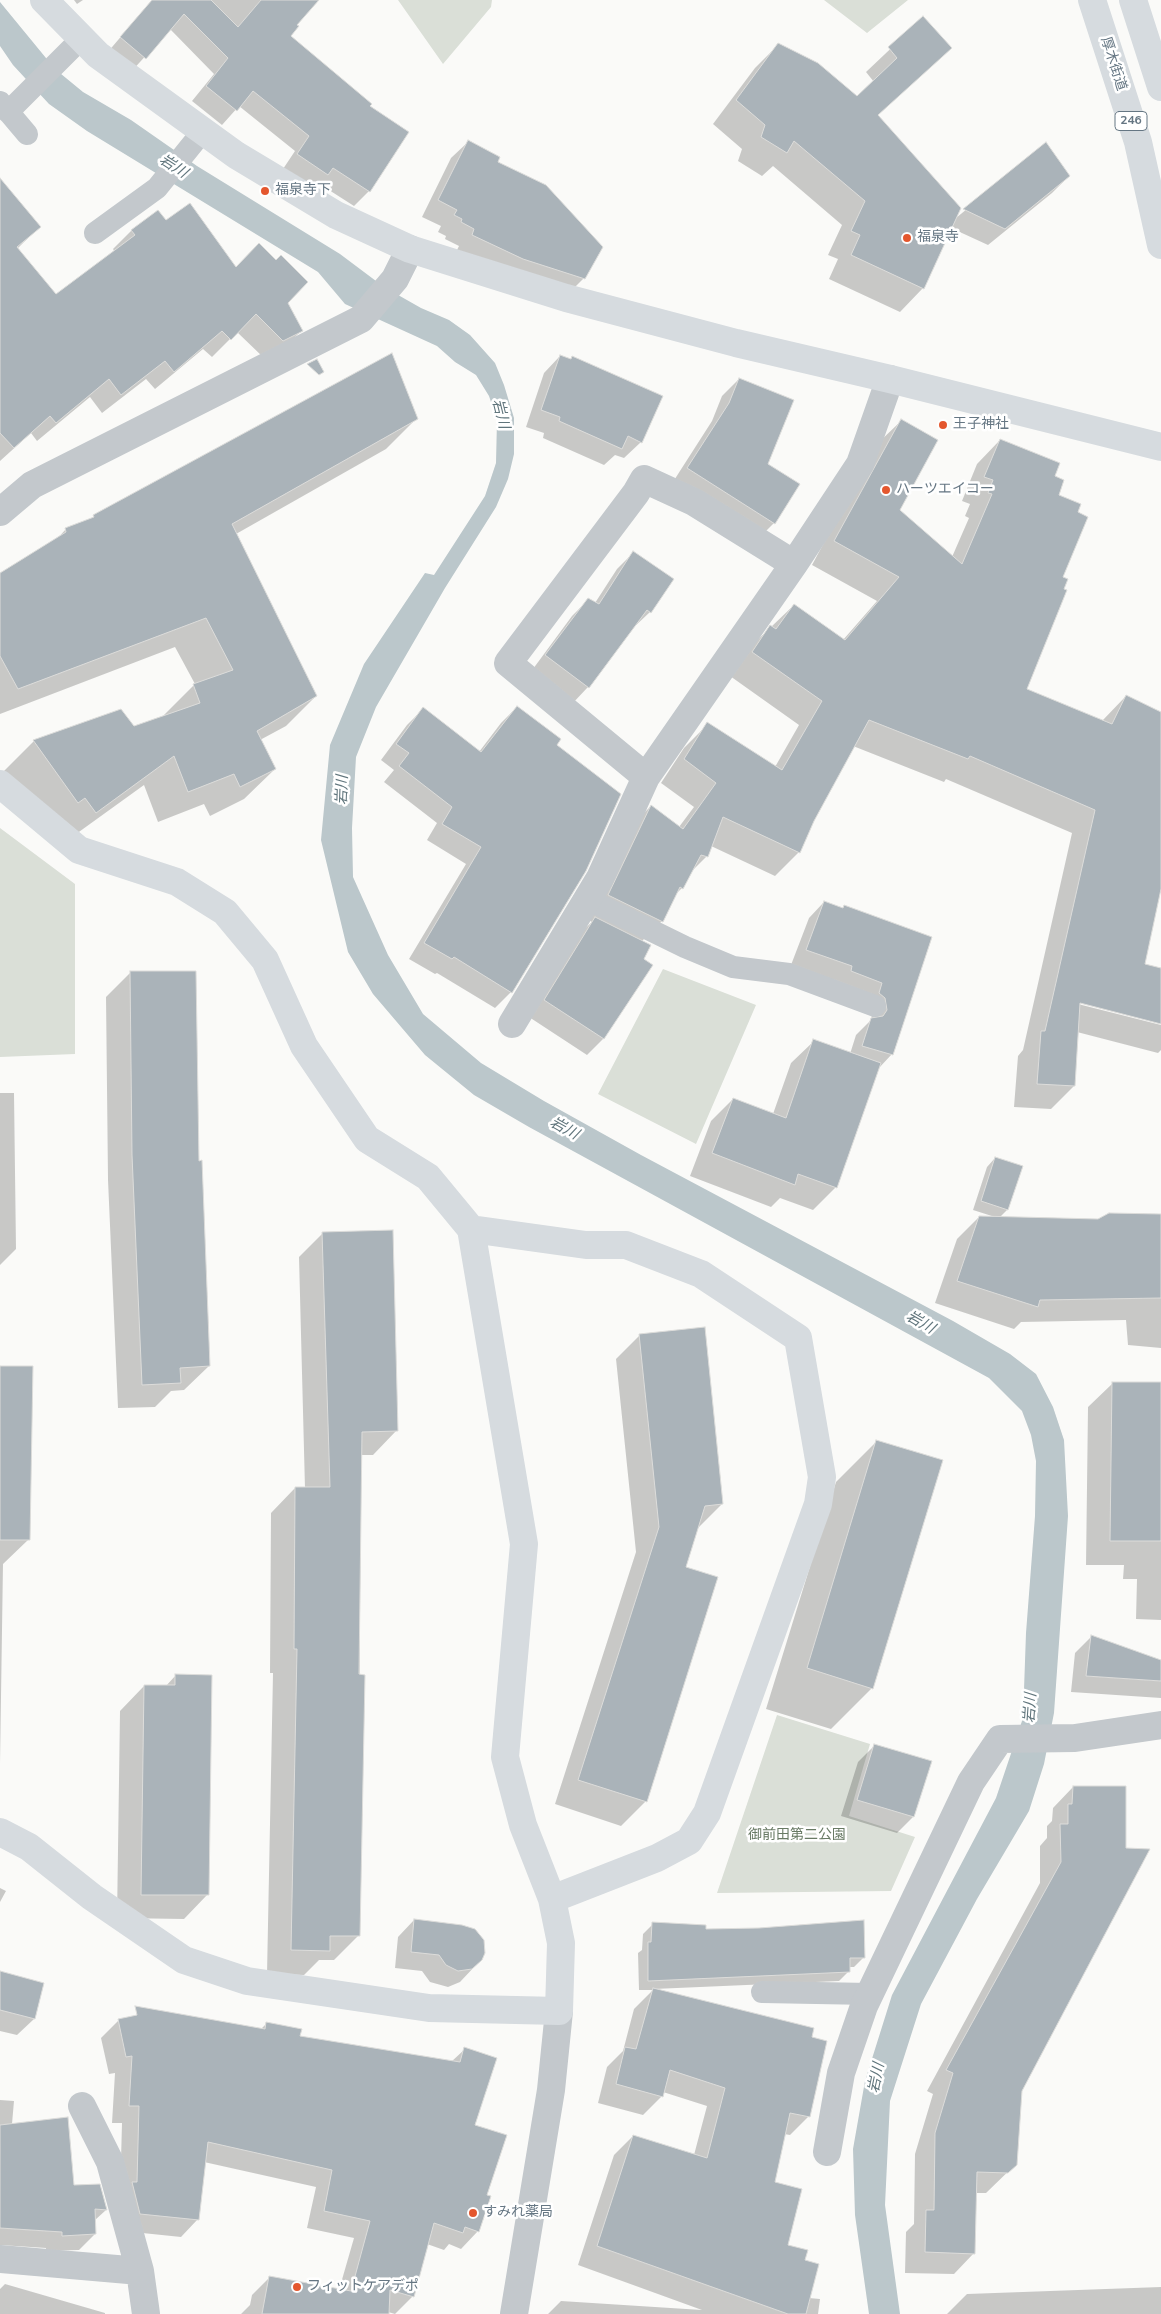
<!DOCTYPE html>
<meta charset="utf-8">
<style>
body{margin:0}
canvas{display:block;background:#fafaf8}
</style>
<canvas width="1161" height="2314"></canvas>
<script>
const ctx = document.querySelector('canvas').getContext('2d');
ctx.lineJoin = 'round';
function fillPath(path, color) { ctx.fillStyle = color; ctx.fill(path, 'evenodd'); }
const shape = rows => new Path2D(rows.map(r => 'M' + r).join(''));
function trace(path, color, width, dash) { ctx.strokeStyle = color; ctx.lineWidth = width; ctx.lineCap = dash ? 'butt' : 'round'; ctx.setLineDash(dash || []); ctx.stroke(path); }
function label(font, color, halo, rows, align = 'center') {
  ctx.font = font + ' "Nunito Sans","Noto Sans JP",sans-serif'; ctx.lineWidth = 5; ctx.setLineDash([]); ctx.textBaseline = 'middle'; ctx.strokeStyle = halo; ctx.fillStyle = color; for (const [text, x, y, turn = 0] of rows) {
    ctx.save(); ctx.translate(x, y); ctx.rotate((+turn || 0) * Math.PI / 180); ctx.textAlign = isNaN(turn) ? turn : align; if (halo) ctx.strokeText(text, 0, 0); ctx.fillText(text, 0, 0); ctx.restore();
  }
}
fillPath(shape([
 [398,0,492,0,491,7,443,64],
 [824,0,908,0,867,33],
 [0,828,75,884,75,1054,0,1057],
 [663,969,756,1005,696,1144,598,1094],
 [777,1715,870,1744,849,1816,915,1837,891,1891,717,1893]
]), '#dadfd7');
fillPath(shape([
 [0,2,55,69,83,92,131,120,197,166,340,254,384,287,421,308,449,320,470,335,495,363,504,385,514,418,514,454,508,479,496,507,445,588,376,707,356,757,352,828,353,877,388,955,423,1014,481,1063,544,1101,641,1155,953,1321,1010,1354,1036,1374,1053,1407,1064,1440,1068,1516,1054,1713,1044,1764,1029,1811,977,1899,921,2004,890,2101,885,2205,900,2314,869,2314,855,2215,853,2149,865,2081,892,1995,996,1798,1023,1718,1026,1633,1035,1516,1036,1461,1031,1435,1022,1411,989,1378,529,1127,474,1095,425,1055,373,994,348,952,321,840,330,745,364,664,425,573,434,575,485,496,496,463,497,420,489,396,476,375,455,362,437,346,345,304,318,272,87,131,49,104,13,65,0,46]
]), '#bbc7cb');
fillPath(shape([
 [74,0,83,0,77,4],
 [152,0,318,0,295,25,289,36,368,107,369,191,354,206,318,183,312,190,283,169,295,151,239,106,222,125,192,101,214,74,170,29,130,73,107,53],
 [923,18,950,48,877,116,956,218,1046,144,1069,176,1052,193,988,245,951,228,923,288,900,312,829,279,838,259,828,255,842,225,773,166,762,176,738,161,742,149,713,124,755,68,778,45,857,98,874,82,866,72],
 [468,142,496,163,584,278,567,295,456,252,459,246,445,239,446,236,438,232,441,226,422,217,451,158],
 [0,180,39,227,17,249,56,295,115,252,113,249,131,231,158,211,165,222,287,302,301,331,283,349,264,358,237,332,212,357,203,349,155,389,146,379,102,413,90,397,37,441,31,433,0,461],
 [560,356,570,360,572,358,641,442,624,458,615,455,604,465,543,438,544,433,526,427,544,373],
 [739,379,767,464,774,523,758,539,671,485,712,421,722,396],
 [416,419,386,449,236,534,316,696,286,726,260,740,275,769,244,799,210,816,204,804,158,822,144,785,65,842,4,771,34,741,121,711,133,728,164,717,164,715,195,684,175,647,0,714,0,574,55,541,66,529,90,520,94,516],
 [901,421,898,510,952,557,969,518,965,516,970,504,962,501,977,464,1000,440,1054,477,1057,495,1062,578,1026,689,1102,721,1126,696,1161,743,1161,883,1143,965,1161,970,1161,1023,1075,1000,1074,1003,1161,1025,1161,1050,1158,1053,1077,1032,1074,1086,1051,1109,1014,1107,1018,1056,1023,1050,1072,833,946,779,944,782,853,746,813,820,799,852,775,876,711,846,707,856,691,872,682,888,674,896,662,921,641,942,642,960,651,966,603,1039,587,1055,529,1017,578,935,592,922,585,918,627,830,651,806,679,827,694,807,661,783,684,748,708,724,775,767,799,725,730,676,747,650,794,605,843,640,877,601,812,565,877,444],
 [633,553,650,612,633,628,588,687,572,704,530,673,572,616,588,600,595,603,617,569],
 [517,707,555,745,511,992,495,1008,437,973,435,974,409,959,466,864,427,840,437,823,384,782,394,770,381,760,407,725,423,709,479,752,501,723],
 [824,902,930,938,892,1054,879,1068,836,1187,813,1210,780,1198,771,1207,690,1176,711,1121,733,1099,773,1114,791,1063,814,1041,850,1054,856,1035,872,1019,871,1013,791,965,809,918],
 [130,973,197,1162,209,1366,184,1390,171,1391,155,1407,118,1408,108,1180,106,997],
 [0,1093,14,1093,16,1249,0,1265],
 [995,1158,1022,1167,1007,1210,1000,1217,1098,1220,1161,1215,1161,1348,1128,1345,1126,1320,1021,1322,1014,1329,935,1303,957,1239,979,1217,995,1217,973,1210,987,1167],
 [323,1233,397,1430,373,1455,361,1455,358,1936,334,1960,319,1960,304,1975,267,1974,273,1673,270,1673,271,1513,295,1488,305,1489,299,1257],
 [640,1335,722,1504,698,1528,684,1568,646,1801,621,1826,555,1804,636,1552,616,1359],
 [0,1367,28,1540,3,1564,0,1764],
 [1113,1383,1161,1383,1161,1620,1136,1619,1137,1579,1123,1579,1124,1565,1086,1565,1088,1407],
 [877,1441,872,1688,831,1729,766,1709,836,1482],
 [1091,1637,1161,1661,1161,1698,1071,1692,1075,1653],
 [176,1675,208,1894,184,1919,117,1918,120,1711,144,1686,165,1687],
 [875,1745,913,1817,897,1833,841,1816,858,1762],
 [1073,1787,1125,1849,1021,2091,1016,2164,986,2193,976,2193,974,2253,954,2274,905,2273,906,2232,914,2224,915,2154,933,2094,927,2091,1040,1883,1040,1846,1047,1838,1047,1826,1052,1821,1053,1808],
 [0,1888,6,1891,0,1902],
 [414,1920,477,1964,460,1982,448,1987,430,1982,422,1971,395,1968,398,1937],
 [653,1924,864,1957,854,1967,849,1967,849,1971,839,1981,654,1989,810,2038,809,2116,790,2135,784,2134,774,2183,786,2246,804,2261,809,2298,820,2299,818,2314,548,2314,561,2301,702,2310,578,2265,614,2155,633,2136,694,2155,707,2106,663,2092,662,2096,643,2115,598,2103,607,2067,623,2051,634,2009,653,1990,639,1990,638,1953,642,1950,643,1934],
 [0,1981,34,2019,17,2035,0,2031],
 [119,2020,260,2030,267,2023,299,2037,451,2062,465,2049,473,2126,485,2196,478,2231,461,2249,449,2244,444,2250,427,2244,413,2296,395,2314,385,2311,385,2314,241,2314,250,2305,252,2295,270,2277,339,2290,354,2238,307,2228,316,2187,204,2162,198,2219,181,2237,123,2231,120,2196,122,2123,112,2123,115,2073,109,2074,101,2038],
 [0,2100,14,2101,12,2124,73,2186,106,2210,94,2221,95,2234,79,2250,46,2251,46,2248,0,2245],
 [5,2284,105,2313,105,2314,0,2314,0,2289],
 [1161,2287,1161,2314,947,2314,967,2294]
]), '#0003');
const building = shape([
 [152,0,211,0,238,27,261,0,319,0,297,25,299,26,291,36,372,104,370,106,409,132,370,192,333,168,328,175,297,154,309,136,253,91,237,111,206,86,228,58,184,14,146,59,120,37,152,0],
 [923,16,952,48,878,115,961,208,924,289,851,255,860,235,851,231,865,201,794,141,787,153,761,137,765,125,736,100,778,43,818,63,857,96,897,58,888,47,923,16],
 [468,140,500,157,498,162,546,185,603,247,585,279,523,259,472,235,474,229,461,222,462,219,454,215,457,210,438,200,468,140],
 [1046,142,1070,176,1005,229,963,209,1046,142],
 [0,178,41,227,17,247,56,294,135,235,131,230,158,210,166,220,190,203,236,267,259,243,276,260,281,255,308,282,288,303,303,331,283,341,256,314,231,340,222,331,174,372,165,361,121,395,109,379,56,423,50,416,14,448,0,433,0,178],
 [392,353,418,419,232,524,317,696,257,731,276,769,240,787,234,774,188,792,174,756,96,813,85,798,78,803,33,740,121,709,134,726,200,703,193,684,233,670,206,618,18,689,0,656,0,573,66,532,65,528,94,517,93,515,392,353],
 [560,355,571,359,572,356,663,396,642,443,628,436,622,449,559,421,560,417,541,410,560,355],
 [317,359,324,372,319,375,307,364,317,359],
 [739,378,794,400,768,464,800,484,775,524,687,468,729,403,739,378],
 [901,419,938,440,900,510,962,564,992,494,988,493,993,480,984,477,1000,439,1060,463,1055,476,1064,480,1059,495,1081,504,1078,512,1088,517,1063,577,1068,579,1064,589,1067,590,1027,689,1112,724,1126,695,1161,712,1161,889,1145,964,1161,968,1161,1024,1080,1003,1075,1086,1037,1084,1041,1031,1045,1031,1095,810,970,756,968,759,869,720,814,821,800,853,723,817,708,857,701,855,683,889,680,887,663,922,608,895,651,805,683,829,716,783,684,759,707,722,782,770,822,701,752,652,770,625,776,629,794,604,845,640,899,577,834,541,901,419],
 [633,551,674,579,651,613,647,610,589,688,545,655,588,598,599,604,633,551],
 [517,706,561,739,557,745,621,794,586,871,512,993,454,957,452,959,424,943,481,847,442,824,452,807,399,766,409,753,396,744,423,707,481,752,517,706],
 [824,901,843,908,844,905,932,937,893,1055,862,1046,871,1018,883,1016,887,1010,885,998,879,993,882,983,851,971,852,966,806,950,824,901],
 [595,917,651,945,644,959,653,965,604,1039,544,1000,595,917],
 [130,971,196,971,199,1161,202,1160,210,1366,180,1368,181,1383,142,1385,132,1155,130,971],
 [813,1039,881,1063,837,1188,798,1174,795,1185,712,1153,733,1098,786,1118,813,1039],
 [995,1157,1023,1166,1008,1210,981,1201,995,1157],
 [1109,1213,1161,1214,1161,1298,1040,1300,1038,1307,957,1281,979,1216,1098,1219,1109,1213],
 [393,1230,398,1431,362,1432,359,1674,365,1675,360,1936,330,1936,330,1951,291,1950,297,1649,294,1649,295,1487,330,1487,322,1232,393,1230],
 [705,1327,723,1504,705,1506,686,1567,718,1577,647,1802,578,1780,659,1527,639,1334,705,1327],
 [0,1366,33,1366,30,1540,0,1540,0,1366],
 [1112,1382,1161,1382,1161,1541,1110,1541,1112,1382],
 [876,1440,943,1460,873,1689,807,1668,876,1440],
 [1091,1635,1161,1660,1161,1681,1086,1676,1091,1635],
 [175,1674,212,1675,209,1895,141,1895,144,1685,175,1685,175,1674],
 [874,1744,932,1761,914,1817,857,1800,874,1744],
 [1073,1786,1126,1786,1126,1848,1150,1849,1022,2091,1017,2165,1008,2173,977,2172,975,2254,925,2252,926,2210,934,2210,935,2133,953,2073,946,2070,1061,1862,1060,1824,1068,1824,1068,1804,1072,1804,1073,1786],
 [414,1919,462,1925,475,1929,484,1940,485,1953,482,1960,472,1969,458,1971,446,1965,439,1955,411,1952,414,1919],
 [864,1920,865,1958,850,1958,850,1972,648,1981,648,1942,651,1942,652,1922,706,1925,706,1929,759,1928,864,1920],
 [0,1971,44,1983,35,2019,0,2010,0,1971],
 [653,1988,814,2028,812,2037,827,2041,810,2117,790,2113,775,2182,802,2189,788,2245,808,2250,805,2260,819,2264,806,2314,788,2314,597,2246,633,2135,707,2158,725,2088,670,2070,663,2097,616,2084,625,2047,636,2049,653,1988],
 [135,2006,265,2029,266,2022,302,2029,300,2036,460,2062,464,2047,497,2058,475,2125,507,2135,487,2195,491,2196,479,2232,465,2227,463,2233,434,2223,414,2297,390,2290,389,2314,262,2314,269,2276,351,2291,370,2221,324,2211,332,2170,208,2142,199,2220,140,2214,132,2182,137,2182,139,2106,129,2106,132,2056,126,2057,118,2019,137,2015,135,2006],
 [68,2117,74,2185,100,2184,107,2210,95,2209,96,2234,62,2236,62,2232,0,2228,0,2125,68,2117]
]);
fillPath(building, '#aab3b9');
trace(building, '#dcdcda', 1);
trace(shape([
 [0,102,27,134],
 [8,112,82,38],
 [95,233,157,188,203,131],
 [587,899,685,947,733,967,789,974,875,1006],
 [762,1992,870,1994]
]), '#c3c8cc', 22);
trace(shape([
 [0,512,32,485,361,319,395,279,410,249],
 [794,564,694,502,644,479,636,493,508,663,646,777,794,564,860,464,890,379],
 [512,1024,600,878,646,777],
 [82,2106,110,2162,140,2271,146,2314],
 [827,2152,841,2073,864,2006,971,1782,1000,1739,1075,1738,1161,1725],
 [0,2259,140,2271],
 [514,2314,551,2090,559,2011]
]), '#c3c8cc', 28);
trace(shape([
 [44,0,98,55,236,155,336,215,410,249,566,298,736,343,890,379,1161,447],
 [0,784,79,850,177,882,225,912,265,960,304,1046,367,1139,428,1177,471,1229,524,1544,505,1757,523,1825,552,1899,561,1943,559,2011,429,2008,247,1981,184,1960,92,1897,29,1847,0,1832],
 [471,1229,586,1245,626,1245,701,1274,798,1338,822,1477,818,1504,707,1813,689,1841,657,1858,552,1899]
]), '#d6dbdf', 28);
trace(shape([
 [1092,0,1138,142,1161,245],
 [1133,0,1161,87]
]), '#d6dbdf', 28);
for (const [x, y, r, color] of [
 [265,191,5,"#e4572e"],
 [907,238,5,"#e4572e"],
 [943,425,5,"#e4572e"],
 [886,490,5,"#e4572e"],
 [473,2213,5,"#e4572e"],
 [297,2287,5,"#e4572e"]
]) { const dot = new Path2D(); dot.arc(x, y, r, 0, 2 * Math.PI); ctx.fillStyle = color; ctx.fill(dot); trace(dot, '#fff', 2); }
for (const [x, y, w] of [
 [1131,121,32]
]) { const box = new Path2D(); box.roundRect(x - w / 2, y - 9.5, w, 19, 4); ctx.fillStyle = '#fff'; ctx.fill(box); trace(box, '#657683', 1); }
label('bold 12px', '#657683', null, [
 ["246",1131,121]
]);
label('14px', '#657683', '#fff', [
 ["厚木街道",1113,64,72]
]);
label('14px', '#657683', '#fff', [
 ["福泉寺下",275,191],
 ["福泉寺",917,238],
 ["王子神社",953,425],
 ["ハーツエイコー",896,490],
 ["すみれ薬局",483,2213],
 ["フィットケアデポ",307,2287]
], 'left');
label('14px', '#687a64', '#fff', [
 ["御前田第二公園",797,1836]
]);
label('italic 15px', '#60757c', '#fff', [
 ["岩川",173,167,33],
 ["岩川",500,414,76],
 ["岩川",343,790,-88],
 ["岩川",564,1129,29],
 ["岩川",920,1323,30],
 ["岩川",1031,1708,-86],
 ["岩川",877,2078,-78]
]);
</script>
